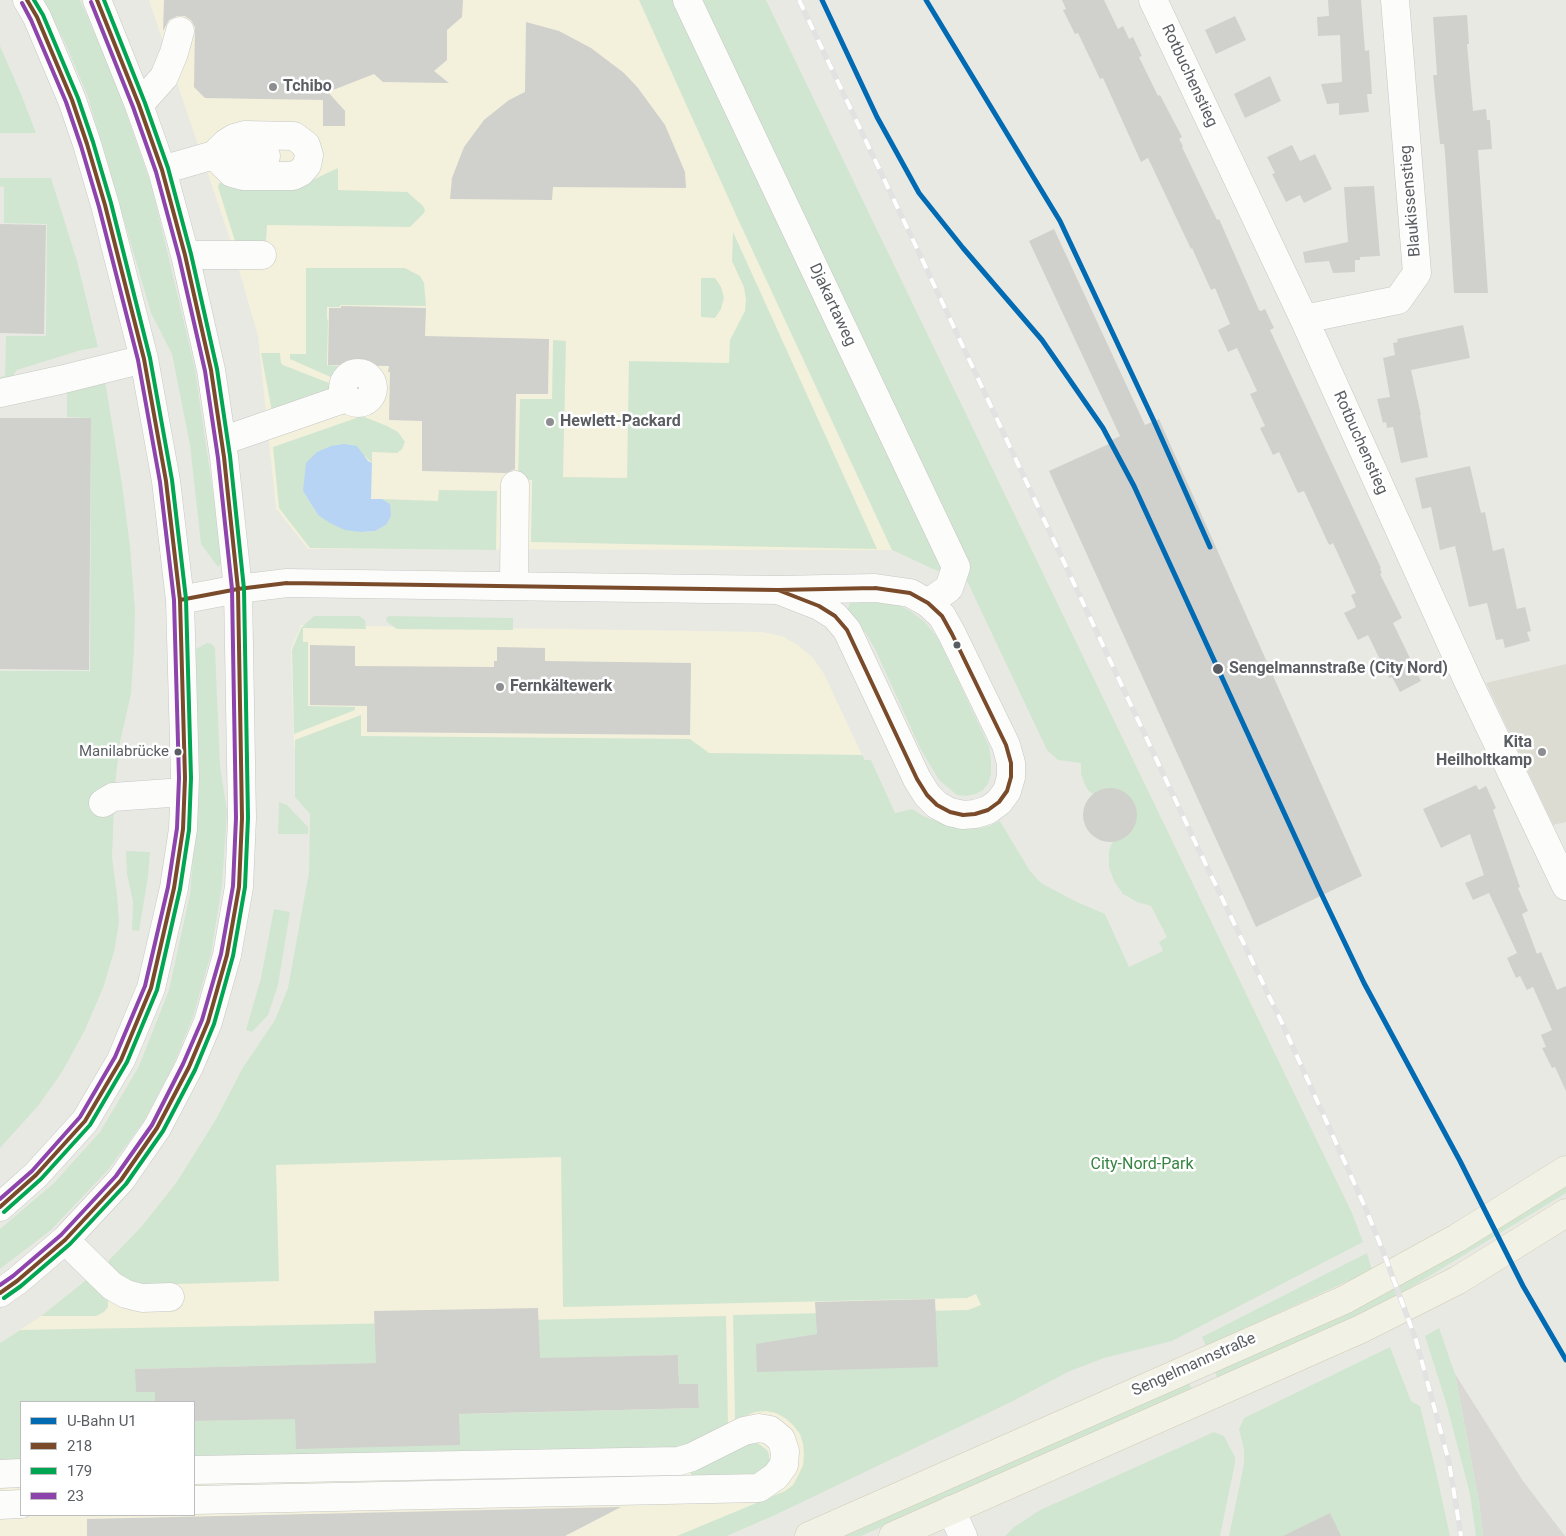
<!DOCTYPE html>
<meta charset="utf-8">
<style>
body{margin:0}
#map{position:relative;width:1566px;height:1536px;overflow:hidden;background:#e9e9e4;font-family:Roboto,sans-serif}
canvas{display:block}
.legend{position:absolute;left:20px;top:1401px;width:175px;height:115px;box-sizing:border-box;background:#fff;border:1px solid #bdbec0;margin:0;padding:6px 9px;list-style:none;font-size:15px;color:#5a5d62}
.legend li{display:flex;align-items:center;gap:10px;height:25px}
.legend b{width:25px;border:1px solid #bdbec0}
</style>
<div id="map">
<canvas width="1566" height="1536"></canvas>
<ul class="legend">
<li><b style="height:6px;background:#006ab3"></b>U-Bahn U1</li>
<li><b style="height:6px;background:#7a4b2a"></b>218</li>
<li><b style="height:6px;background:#00a651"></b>179</li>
<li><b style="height:6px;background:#8e44ad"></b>23</li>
</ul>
</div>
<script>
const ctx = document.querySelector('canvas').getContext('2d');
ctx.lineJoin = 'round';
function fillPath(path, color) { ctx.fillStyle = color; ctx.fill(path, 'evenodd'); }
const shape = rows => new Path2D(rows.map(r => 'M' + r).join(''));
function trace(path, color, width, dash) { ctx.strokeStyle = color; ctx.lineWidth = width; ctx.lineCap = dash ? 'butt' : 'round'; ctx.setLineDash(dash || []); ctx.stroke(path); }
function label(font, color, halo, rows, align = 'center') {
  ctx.font = font + ' Roboto,sans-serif'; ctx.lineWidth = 5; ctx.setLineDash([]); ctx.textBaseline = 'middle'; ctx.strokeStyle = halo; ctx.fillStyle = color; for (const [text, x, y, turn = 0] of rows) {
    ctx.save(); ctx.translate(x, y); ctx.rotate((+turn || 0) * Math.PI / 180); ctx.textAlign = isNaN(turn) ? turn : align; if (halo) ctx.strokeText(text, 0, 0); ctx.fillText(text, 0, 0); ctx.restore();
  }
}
fillPath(shape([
 [149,0,639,0,737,217,892,550,308,549,276,508,258,336,231,242],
 [301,625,762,632,782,636,799,646,813,658,824,674,862,755,294,748,291,649],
 [242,1069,955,1079,981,1305,773,1516,727,1536,0,1536,0,1343,41,1316,86,1280,109,1260,141,1227,176,1183,216,1119],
 [21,1402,194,1402,194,1515,21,1515]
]), '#f3f1dc');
fillPath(shape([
 [1455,1374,1523,1481,1565,1536,1483,1536,1479,1502]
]), '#d9d8d4');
fillPath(shape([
 [1566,664,1566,822,1553,825,1486,683]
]), '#dddcd3');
fillPath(shape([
 [44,0,80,0,112,72,152,187,195,369,223,562,218,567,201,544,190,445,172,354,151,313,88,97,66,45],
 [639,0,766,0,1352,1213,1363,1242,1172,1341,1104,1358,1070,1371,1009,1403,773,1516,727,1536,677,1536,785,1491,793,1485,798,1476,803,1465,804,1454,803,1444,800,1434,793,1425,785,1418,776,1413,766,1411,755,1412,735,1420,733,1315,968,1310,981,1305,976,1294,967,1298,563,1307,561,1157,276,1165,279,1281,145,1285,127,1282,107,1265,109,1260,141,1227,176,1183,216,1119,242,1069,275,1020,288,988,309,872,310,814,295,797,295,740,361,715,361,736,690,739,709,753,862,755,865,760,871,760,895,813,912,809,925,817,960,829,975,829,989,826,1000,821,1030,871,1041,883,1077,902,1105,914,1129,967,1163,951,1159,942,1167,937,1151,906,1137,902,1123,894,1114,881,1109,867,1109,851,1114,837,1124,825,1137,816,1129,798,1113,802,1107,801,1096,797,1088,790,1085,785,1081,774,1081,763,1058,760,1047,750,967,581,933,569,892,550,737,217],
 [0,46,21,94,36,133,0,133],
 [338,168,338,190,407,192,423,206,425,210,424,213,410,227,267,225,266,242,235,241,218,187,219,183,300,187,323,175],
 [0,178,51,178,77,261,98,347,78,351,17,370,9,382,0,384,0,377,5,376,6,336,46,336,47,224,4,223,4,187,0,186],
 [733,232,877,549,531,542,532,480,518,479,520,399,552,399,553,340,566,341,563,477,627,478,629,361,729,363,730,340,745,311,746,300,744,287,732,261],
 [306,268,405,268,420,276,424,283,426,306,340,305,340,307,327,307,327,319,328,320,327,365,339,366,333,378,290,359,290,354,306,354],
 [701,278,715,278,721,287,724,298,721,309,715,318,701,317],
 [261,353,280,353,281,363,283,365,329,383,329,390,273,417],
 [105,381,122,484,130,546,135,610,134,650,131,694,120,742,115,785,112,857,117,895,119,923,114,952,103,988,85,1030,62,1072,38,1106,0,1148,0,671,90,671,91,418,67,417,67,391],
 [362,416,387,426,398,432,405,442,402,449,397,453,372,452,372,463,365,456,303,491,318,515,361,532,375,531,386,525,390,504,382,499,438,501,439,490,497,491,496,550,310,548,279,508,273,447],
 [856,600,897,604,912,612,925,622,934,633,941,644,989,746,991,760,991,774,988,784,983,790,976,794,966,796,957,795,939,780,920,748,875,649,865,632,854,623,849,616,848,609,850,603],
 [314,616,359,616,365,620,366,629,303,628,303,642,308,642,308,706,355,707,355,710,294,734,292,650,301,628],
 [389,616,513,618,513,630,397,629,387,622,386,618],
 [207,643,212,644,215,648,220,766,227,811,222,886,211,954,193,1017,173,1066,144,1121,108,1170,51,1230,0,1269,0,1229,54,1183,100,1132,139,1066,169,990,190,894,197,813,196,649],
 [279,802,287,805,308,827,308,834,278,834],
 [126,851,150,852,148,877,139,931,132,930,133,902,127,874],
 [274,909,290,912,278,985,268,1015,252,1032,246,1030,261,978],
 [1566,1183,1566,1193,1390,1300,1218,1380,1214,1369,1387,1293],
 [1367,1253,1372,1270,1206,1346,1202,1337],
 [86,1280,91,1286,94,1283,108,1299,108,1307,104,1312,96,1316,41,1316],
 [726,1316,728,1425,691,1447,194,1458,194,1421,699,1408,698,1384,670,1384,679,1376,678,1355,533,1359,423,1322],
 [402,1323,383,1363,136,1369,136,1392,162,1391,155,1402,21,1402,21,1462,0,1462,0,1343,20,1330],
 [1439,1328,1455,1374,1479,1502,1483,1536,1476,1536,1470,1494,1447,1406,1425,1336],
 [1390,1347,1411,1401,1420,1406,1435,1467,1450,1536,1229,1536,1244,1464,1244,1450,1239,1429,1244,1418],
 [1188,1380,1193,1391,861,1536,836,1536],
 [1214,1432,1224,1436,1235,1457,1235,1463,1220,1536,1005,1536,1014,1527,1040,1510],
 [745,1442,756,1442,767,1450,769,1454,770,1462,763,1475,691,1479,691,1470]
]), '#d1e6d1');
fillPath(shape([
 [344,444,357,446,368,461,372,463,371,499,382,499,390,504,391,516,386,525,375,531,361,532,345,530,330,523,318,515,303,491,306,463,317,452,331,446]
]), '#b7d4f5');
fillPath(shape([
 [164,0,463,0,462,17,447,30,447,60,434,71,449,83,383,82,374,74,328,92,345,111,345,126,323,126,323,100,205,98,194,87,195,27,191,20,185,16,177,16,169,20,163,31],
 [1062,0,1104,0,1118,29,1123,26,1129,39,1133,37,1142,56,1139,57,1158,96,1160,95,1182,137,1179,139,1183,146,1182,147,1217,220,1219,219,1259,310,1261,311,1265,309,1274,328,1270,330,1381,568,1380,569,1382,573,1380,574,1402,618,1393,623,1421,681,1400,692,1392,677,1389,678,1368,635,1358,640,1344,613,1356,607,1351,595,1356,593,1333,543,1330,545,1328,543,1304,491,1298,493,1279,452,1273,455,1260,428,1265,426,1250,394,1257,391,1237,348,1228,352,1218,330,1230,324,1215,288,1211,290,1192,248,1191,249,1148,158,1141,162,1103,78,1100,79,1078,33,1075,34,1063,10,1066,9],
 [1328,0,1361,0,1365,51,1369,50,1372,94,1367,94,1369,112,1339,115,1339,103,1327,104,1321,84,1342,82,1340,35,1318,36,1317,17,1329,16],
 [1467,15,1469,44,1467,44,1473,111,1486,109,1487,120,1490,120,1492,149,1478,150,1488,293,1454,293,1445,153,1444,144,1440,144,1433,75,1437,75,1433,17],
 [1235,16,1246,40,1216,54,1205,30],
 [526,22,559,31,591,48,624,73,638,88,665,125,685,172,686,188,553,187,552,200,450,199,452,178,464,147,484,120,509,100,525,92],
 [1270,76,1281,101,1245,118,1234,94],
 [1292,145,1300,161,1315,154,1332,189,1304,203,1300,195,1286,202,1272,174,1275,173,1267,157],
 [1374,186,1380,256,1360,257,1360,260,1355,260,1355,272,1333,273,1329,261,1305,263,1303,252,1348,242,1344,187],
 [0,224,46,225,44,334,0,333],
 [1054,229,1145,425,1159,419,1362,876,1256,927,1049,471,1111,443,1110,441,1120,436,1029,241],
 [341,306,426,308,425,336,549,339,548,394,516,394,515,469,506,473,422,471,422,421,389,420,390,372,388,372,389,366,328,365,329,308,341,308],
 [1463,325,1470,358,1411,370,1421,415,1420,415,1428,457,1401,463,1393,427,1387,428,1386,422,1383,423,1377,399,1390,397,1383,358,1395,355,1393,343,1398,342,1397,339],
 [0,418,91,418,89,670,0,669],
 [1470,466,1481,513,1485,512,1493,551,1504,548,1517,609,1525,607,1531,631,1527,632,1530,641,1505,648,1503,639,1496,640,1487,603,1469,607,1455,546,1440,550,1431,507,1422,509,1415,478],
 [310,645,355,646,355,666,494,667,494,661,497,661,497,647,545,648,545,661,691,663,690,735,367,732,367,706,310,705],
 [1476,785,1479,790,1486,786,1496,808,1493,810,1520,887,1518,888,1528,911,1522,914,1537,954,1541,952,1557,990,1566,986,1566,1091,1555,1067,1552,1068,1542,1048,1546,1047,1541,1035,1552,1030,1533,987,1527,990,1520,976,1516,978,1507,958,1517,953,1489,893,1473,900,1465,883,1484,875,1470,834,1441,848,1423,809],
 '1083 815a27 27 0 1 1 54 0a27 27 0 1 1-54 0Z',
 [935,1299,938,1367,757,1372,756,1344,817,1334,815,1302],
 [538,1308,540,1358,678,1355,679,1384,698,1384,699,1408,459,1414,460,1445,296,1449,295,1419,194,1421,194,1402,155,1402,155,1392,136,1392,135,1369,376,1363,374,1311],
 [621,1507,565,1536,87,1536,87,1519],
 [1330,1513,1341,1536,1283,1536]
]), '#d0d0cd');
const minor = shape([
 [687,0,956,567,949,588,928,603],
 [1153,0,1304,319,1468,681,1566,886],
 [139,105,164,77,174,53,180,31],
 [245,135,294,136,306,145,309,155,307,165,301,172,293,176,243,176,232,173,214,155,226,143,234,138,245,135],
 [162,170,214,155,266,156],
 [185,255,262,255],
 [1304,319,1398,300,1417,273,1395,0],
 '343 388a15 15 0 1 1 30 0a15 15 0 1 1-30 0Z',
 [0,393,60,380,144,359],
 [222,441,346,398],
 [514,586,515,485],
 [180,600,238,589,287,583,778,590,875,588,910,593,928,603,942,616,952,634,1006,745,1011,763,1011,777,1007,791,999,802,988,810,975,814,963,815,950,812,937,805,927,795,917,779,847,630,835,616,819,606,778,590],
 [103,803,113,797,184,792],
 [0,1207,36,1175,85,1121,121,1060,151,988,174,888,183,829,185,778,180,600,166,481,144,359,105,205,87,144,72,100,37,17,27,0],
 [65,1240,112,1286,126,1294,142,1298,170,1297],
 [0,1293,17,1281,65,1240,121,1180,157,1128,189,1067,208,1022,227,955,239,887,242,818,238,589,224,457,211,370,185,255,162,170,139,105,97,0],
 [194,1470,679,1461,692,1457,744,1431,759,1428,770,1430,781,1439,785,1451,784,1465,776,1476,759,1488,194,1500],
 [0,1474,21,1473],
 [0,1505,21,1504],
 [951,1510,963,1536]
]);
const major = shape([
 [809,1536,1344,1300,1457,1238,1566,1170],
 [893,1536,1361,1329,1458,1280,1566,1213]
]);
trace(minor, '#c6c6c5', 29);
trace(major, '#d1ccb2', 29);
trace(minor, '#fcfcfb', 28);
trace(major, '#f2f1e6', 28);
const rail = shape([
 [799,0,921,257,1197,846,1282,1023,1365,1207,1383,1251,1416,1340,1449,1462,1461,1536]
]);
trace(rail, '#e1e2e1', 5.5);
trace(rail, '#fff', 4, [11]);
trace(shape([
 [287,583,778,590],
 [287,583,778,590],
 [875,588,910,593,928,603,942,616,952,634,1006,745,1011,763,1011,777,1007,791,999,802,988,810,975,814,963,815,950,812,937,805,927,795,917,779,847,630,835,616,819,606,778,590,875,588],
 [180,600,238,589,287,583],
 [0,1207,36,1175,85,1121,121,1060,151,988,174,888,183,829,185,778,180,600,166,481,144,359,105,205,87,144,72,100,37,17,27,0],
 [0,1293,17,1281,65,1240,121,1180,157,1128,189,1067,208,1022,227,955,239,887,242,818,238,589,224,457,211,370,185,255,162,170,139,105,97,0]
]), '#7a4b2a', 4);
trace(shape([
 [4,1212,41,1179,90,1125,127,1062,157,990,180,889,189,830,191,778,186,599,172,480,150,358,111,203,93,142,78,98,43,15,34,0],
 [4,1298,21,1286,70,1244,126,1184,163,1131,195,1070,214,1024,233,956,245,887,248,818,244,589,230,456,217,369,191,254,168,168,145,103,104,0]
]), '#00a651', 4);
trace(shape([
 [0,1199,32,1171,80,1117,115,1057,145,986,168,887,177,828,179,778,174,600,160,482,138,360,99,207,81,146,66,102,31,20,22,3],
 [0,1285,13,1276,61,1235,116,1176,152,1125,183,1064,202,1020,221,954,233,886,236,818,232,589,218,458,205,371,179,257,156,172,133,107,91,2]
]), '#8e44ad', 4);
trace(shape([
 [822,0,877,117,919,193,963,248,1042,340,1103,428,1134,486,1320,891,1364,983,1460,1161,1523,1286,1566,1360],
 [926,0,1060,221,1153,419,1210,547]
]), '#006ab3', 5);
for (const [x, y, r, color] of [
 [273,87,5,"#8c8e90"],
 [550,422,5,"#8c8e90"],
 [957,645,4.5,"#5a5d62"],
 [1218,669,6,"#5a5d62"],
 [500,687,5,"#8c8e90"],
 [178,752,4.5,"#5a5d62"],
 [1542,752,5,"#8c8e90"]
]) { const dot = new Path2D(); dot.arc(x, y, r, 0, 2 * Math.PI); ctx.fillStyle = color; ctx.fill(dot); trace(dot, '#fff', 2); }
label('15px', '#5a5d62', '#fff', [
 ["Manilabrücke",169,752]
], 'right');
label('16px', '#5a5d62', '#fff', [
 ["Rotbuchenstieg",1189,76,65],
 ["Blaukissenstieg",1411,201,-95],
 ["Djakartaweg",832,305,65],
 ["Rotbuchenstieg",1360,443,66],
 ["Sengelmannstraße",1194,1365,-24]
]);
label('bold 16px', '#5a5d62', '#fff', [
 ["Tchibo",283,87],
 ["Hewlett-Packard",560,422],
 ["Fernkältewerk",510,687],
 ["Kita",1532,743,"right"],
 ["Heilholtkamp",1532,761,"right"]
], 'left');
label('bold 16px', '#5a5d62', '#fff', [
 ["Sengelmannstraße (City Nord)",1229,669]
], 'left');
label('16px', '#378442', '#fff', [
 ["City-Nord-Park",1142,1165]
]);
</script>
